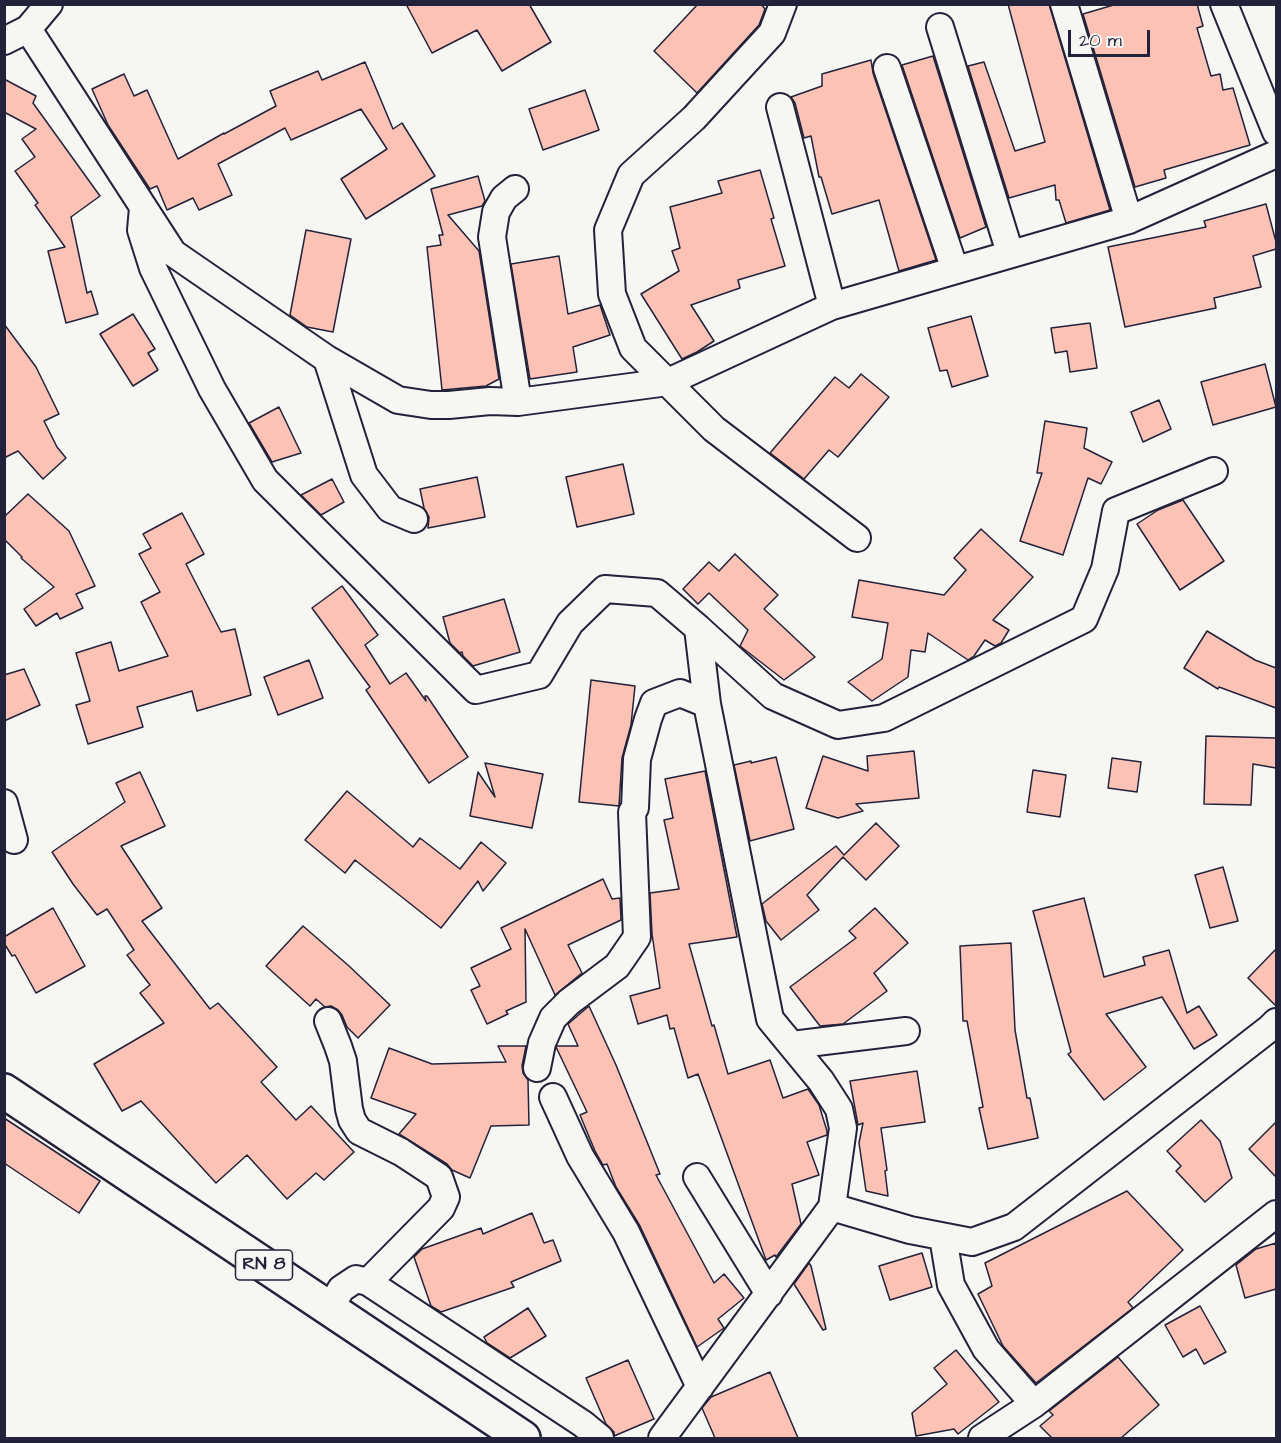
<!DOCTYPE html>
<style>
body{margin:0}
#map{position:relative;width:1281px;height:1443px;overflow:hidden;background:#f6f6f2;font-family:"Architects Daughter",sans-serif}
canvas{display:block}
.frame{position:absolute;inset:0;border:6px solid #22223b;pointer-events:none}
.scale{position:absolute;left:1068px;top:30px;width:82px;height:27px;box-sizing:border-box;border:3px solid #22223b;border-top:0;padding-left:8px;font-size:18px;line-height:21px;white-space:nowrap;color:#22223b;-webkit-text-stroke:4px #f6f6f2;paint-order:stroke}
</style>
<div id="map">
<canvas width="1281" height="1443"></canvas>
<div class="frame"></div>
<div class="scale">20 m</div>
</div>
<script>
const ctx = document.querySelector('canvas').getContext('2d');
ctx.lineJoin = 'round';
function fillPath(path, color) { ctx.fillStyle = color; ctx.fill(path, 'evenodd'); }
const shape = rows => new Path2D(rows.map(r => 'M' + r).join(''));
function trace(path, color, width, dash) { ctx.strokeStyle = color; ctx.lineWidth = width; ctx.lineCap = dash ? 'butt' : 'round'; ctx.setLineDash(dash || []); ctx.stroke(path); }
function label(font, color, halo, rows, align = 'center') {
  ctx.font = font + ' "Architects Daughter",sans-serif'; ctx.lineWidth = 4.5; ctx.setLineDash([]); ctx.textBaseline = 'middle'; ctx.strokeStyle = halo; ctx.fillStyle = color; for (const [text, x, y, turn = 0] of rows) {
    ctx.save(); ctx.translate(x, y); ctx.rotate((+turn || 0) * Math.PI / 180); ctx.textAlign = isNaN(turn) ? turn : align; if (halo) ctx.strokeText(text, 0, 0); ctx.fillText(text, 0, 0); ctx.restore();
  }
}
const building = shape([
 [406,4,529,4,551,42,502,71,477,30,432,53,406,4],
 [698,4,761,4,765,9,759,25,697,93,654,51,698,4],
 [1008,4,1049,4,1110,210,1066,223,1059,200,1056,200,1055,185,1009,198,968,66,984,62,1015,151,1045,142,1008,4],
 [1117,4,1197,4,1203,26,1197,28,1211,76,1220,74,1223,90,1233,88,1250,145,1164,170,1166,178,1135,187,1083,14,1117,4],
 [933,56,986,227,960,238,902,65,933,56],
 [871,60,873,73,936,260,899,271,879,200,832,214,821,177,819,177,811,136,804,138,795,103,791,97,822,86,822,74,871,60],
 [365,62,393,129,402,123,435,176,366,219,341,179,387,149,361,109,291,140,285,128,218,164,232,195,199,210,193,198,167,210,157,186,150,189,108,125,92,89,124,74,134,96,147,90,178,159,224,133,224,134,276,106,270,91,318,71,322,80,365,62],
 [4,79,36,96,33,103,100,196,71,217,87,293,91,291,98,314,66,323,48,251,65,247,35,205,38,203,15,171,35,157,22,139,36,129,4,112,4,79],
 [585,90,599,130,543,150,529,109,585,90],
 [760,170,774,218,771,219,785,266,738,280,740,288,691,305,714,341,697,352,682,359,641,294,679,271,672,251,680,248,670,207,722,193,718,181,760,170],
 [478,176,485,201,482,206,448,215,479,251,499,379,486,386,442,390,427,247,441,245,439,235,443,235,431,189,478,176],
 [1266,204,1276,242,1276,249,1253,256,1261,287,1214,298,1216,308,1125,327,1108,247,1206,227,1204,221,1266,204],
 [306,230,351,239,333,332,307,327,290,315,306,230],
 [559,256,568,314,600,305,610,335,573,347,577,372,530,379,511,264,559,256],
 [133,314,155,349,148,353,158,370,133,386,100,334,133,314],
 [971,316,988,376,952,387,947,370,940,371,928,328,971,316],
 [1090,323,1097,368,1070,372,1067,351,1055,353,1051,328,1090,323],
 [4,324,36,367,59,414,44,421,57,447,66,458,43,479,18,451,4,458,4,324],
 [1265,364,1276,407,1213,425,1201,382,1265,364],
 [861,374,889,397,838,457,829,450,804,479,770,453,835,377,849,388,861,374],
 [1159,400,1171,429,1143,442,1131,412,1159,400],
 [279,407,301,453,272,462,249,423,279,407],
 [1045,421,1087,428,1084,448,1112,462,1101,484,1088,478,1063,555,1020,541,1042,473,1037,473,1045,421],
 [623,464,634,514,577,527,566,477,623,464],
 [477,477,485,517,428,528,429,517,424,508,420,489,477,477],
 [332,479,344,502,321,515,301,495,332,479],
 [28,494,69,531,95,586,76,594,83,608,60,619,57,613,36,626,24,609,54,587,21,558,22,557,4,539,4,517,28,494],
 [1183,500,1224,561,1180,590,1137,524,1158,510,1183,500],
 [182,513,204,554,186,564,221,632,235,629,251,695,197,711,192,691,137,707,143,727,88,744,76,705,90,701,76,653,111,642,119,671,168,656,141,602,160,592,139,554,151,548,143,534,182,513],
 [981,529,1033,577,993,620,1009,630,1001,643,995,646,985,640,974,656,968,660,928,633,925,652,911,650,908,677,872,701,848,682,882,659,888,623,852,617,859,580,944,595,966,570,954,558,981,529],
 [735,554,778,595,764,609,815,657,784,680,740,646,748,630,709,593,698,604,683,589,709,562,719,571,735,554],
 [342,586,378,635,365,645,390,684,406,673,426,701,425,696,427,696,468,757,429,783,366,690,370,687,312,608,342,586],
 [504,599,520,652,473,666,463,656,462,652,460,653,450,643,443,617,504,599],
 [1207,631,1255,660,1276,668,1276,708,1219,687,1218,689,1184,668,1207,631],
 [309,660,323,698,278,715,264,677,309,660],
 [24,669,40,705,4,721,4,675,24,669],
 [591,680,635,686,631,725,622,758,619,806,579,802,591,680],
 [1206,736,1276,738,1276,768,1253,764,1251,805,1204,804,1206,736],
 [914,751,919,798,856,804,863,811,838,818,806,808,823,756,868,771,867,756,914,751],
 [776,757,794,829,750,841,734,765,751,761,751,763,776,757],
 [1112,758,1141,762,1137,792,1108,788,1112,758],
 [485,763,543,774,532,828,470,816,478,772,495,797,485,763],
 [1033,770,1066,775,1060,817,1027,812,1033,770],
 [705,771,737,937,689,944,712,1026,714,1025,728,1074,770,1060,783,1098,808,1089,819,1105,827,1131,827,1135,807,1142,819,1175,792,1184,801,1224,776,1257,775,1255,766,1260,698,1074,688,1078,674,1028,670,1029,667,1015,638,1024,630,996,660,988,652,934,650,893,679,889,664,820,673,818,665,779,705,771],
 [140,772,165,826,121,846,162,908,142,921,210,1009,218,1003,277,1067,261,1082,296,1120,311,1106,354,1152,324,1180,316,1173,287,1199,247,1155,216,1183,141,1101,122,1111,94,1064,164,1023,140,993,150,985,127,955,134,950,107,909,97,915,73,884,52,852,125,802,116,783,140,772],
 [347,791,413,847,420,838,460,869,481,842,506,863,483,891,478,881,441,928,355,860,345,873,305,840,347,791],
 [876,823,899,846,866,880,843,857,807,895,819,910,781,940,766,921,762,904,836,846,844,855,876,823],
 [1223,867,1238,921,1210,928,1195,875,1223,867],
 [603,879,612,899,620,898,621,920,568,945,582,973,555,995,525,929,526,1002,506,1011,508,1014,487,1024,471,990,480,986,471,968,511,949,501,928,603,879],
 [1084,898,1104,977,1145,965,1143,957,1169,950,1187,1013,1199,1006,1217,1035,1194,1049,1162,997,1106,1014,1146,1067,1104,1100,1068,1054,1071,1052,1033,911,1084,898],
 [53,908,85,966,36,993,15,955,12,956,4,943,4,937,53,908],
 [875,908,908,943,874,973,887,991,843,1024,820,1026,790,987,856,938,849,931,875,908],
 [303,926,349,966,390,1005,358,1038,347,1027,342,1015,338,1010,331,1006,325,1007,316,999,310,1006,266,966,303,926],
 [1011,943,1015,1030,1027,1098,1030,1098,1038,1138,988,1149,979,1108,983,1107,967,1021,963,1021,960,946,1011,943],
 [1276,949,1276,1006,1248,978,1276,949],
 [589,1006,616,1065,660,1174,656,1175,714,1283,724,1274,744,1298,718,1319,724,1328,697,1347,640,1226,616,1187,607,1164,603,1165,595,1151,580,1115,587,1112,556,1047,557,1046,578,1046,568,1024,589,1006],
 [498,1046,526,1046,522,1066,523,1073,528,1080,529,1125,491,1126,470,1178,452,1170,447,1164,399,1134,416,1114,371,1098,389,1048,432,1064,506,1062,498,1046],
 [917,1071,925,1122,881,1128,887,1170,885,1171,888,1196,866,1191,859,1143,863,1123,858,1125,850,1081,917,1071],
 [4,1118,100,1181,79,1213,4,1163,4,1118],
 [1201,1120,1220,1141,1232,1178,1205,1202,1176,1171,1181,1166,1167,1151,1201,1120],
 [1276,1122,1276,1177,1249,1149,1276,1122],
 [1127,1191,1183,1250,1128,1302,1133,1308,1036,1383,1003,1346,978,1294,992,1286,985,1263,1127,1191],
 [532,1213,544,1243,553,1240,561,1261,511,1282,514,1287,441,1312,431,1306,414,1257,422,1249,481,1228,483,1234,532,1213],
 [1276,1243,1276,1289,1245,1298,1236,1265,1256,1249,1276,1243],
 [922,1253,932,1287,890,1300,879,1266,922,1253],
 [809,1263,811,1266,826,1329,823,1330,794,1284,809,1263],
 [1200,1306,1226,1352,1204,1364,1196,1349,1183,1357,1165,1325,1200,1306],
 [528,1308,546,1336,510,1358,487,1343,484,1337,528,1308],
 [956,1350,999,1402,958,1434,954,1429,916,1436,912,1413,947,1384,934,1368,956,1350],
 [1118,1357,1159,1405,1121,1438,1052,1438,1040,1426,1053,1415,1049,1411,1118,1357],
 [628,1360,654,1419,614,1436,614,1432,606,1424,586,1378,628,1360],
 [770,1372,798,1438,715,1438,702,1408,711,1397,770,1372]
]);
fillPath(building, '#fdc2b6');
trace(building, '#22223b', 1.5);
const minor = shape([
 [49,4,28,29,173,253,327,359,398,400,431,405,449,405,490,401,518,402,668,382,832,306,1129,220,1276,154],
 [783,4,772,33,694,118,631,175,608,230,612,294,633,348,714,429,857,538],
 [1064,4,1129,220],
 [1224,4,1276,132],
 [940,27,1010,253],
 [4,41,28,29],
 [887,68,955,270],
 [780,107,832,306],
 [515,189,504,198,496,212,492,237,518,402],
 [143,208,141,230,153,268,212,389,265,480,476,690,539,675,570,623,605,589,657,593,698,628,707,704,770,1019,821,1081,839,1109,843,1128,832,1207,662,1438],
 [327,359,364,475,390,509,414,519],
 [698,628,773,696,838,725,884,718,1084,619,1105,569,1116,511,1214,471],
 [4,803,14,840],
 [328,1021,338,1046,343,1061,349,1109,352,1120,359,1131,401,1152,439,1177,446,1197,441,1208,368,1282],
 [792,1045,906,1031],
 [537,1068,542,1043,553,1018,569,1002,617,966,637,937,632,812,635,808,637,759,648,719,654,703,680,693,707,704],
 [553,1097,580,1156,626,1232,700,1387],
 [697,1177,769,1294],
 [832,1207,910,1230,972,1242,1014,1227,1270,1028,1276,1022],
 [943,1237,951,1285,986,1349,1034,1404],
 [330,1309,341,1289,356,1279,368,1282,583,1424,600,1438],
 [982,1438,1034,1404,1276,1214]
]);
const primary = shape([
 [4,1091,523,1438]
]);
trace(minor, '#22223b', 30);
trace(primary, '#22223b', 38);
trace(minor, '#f6f6f2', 26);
trace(primary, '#f6f6f2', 33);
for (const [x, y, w] of [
 [264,1265,57]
]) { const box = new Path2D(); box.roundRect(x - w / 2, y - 15, w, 30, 4.5); ctx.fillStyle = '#f6f6f2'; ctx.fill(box); trace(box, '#22223b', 1.5); }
label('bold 18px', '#22223b', null, [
 ["RN 8",264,1265]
]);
</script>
